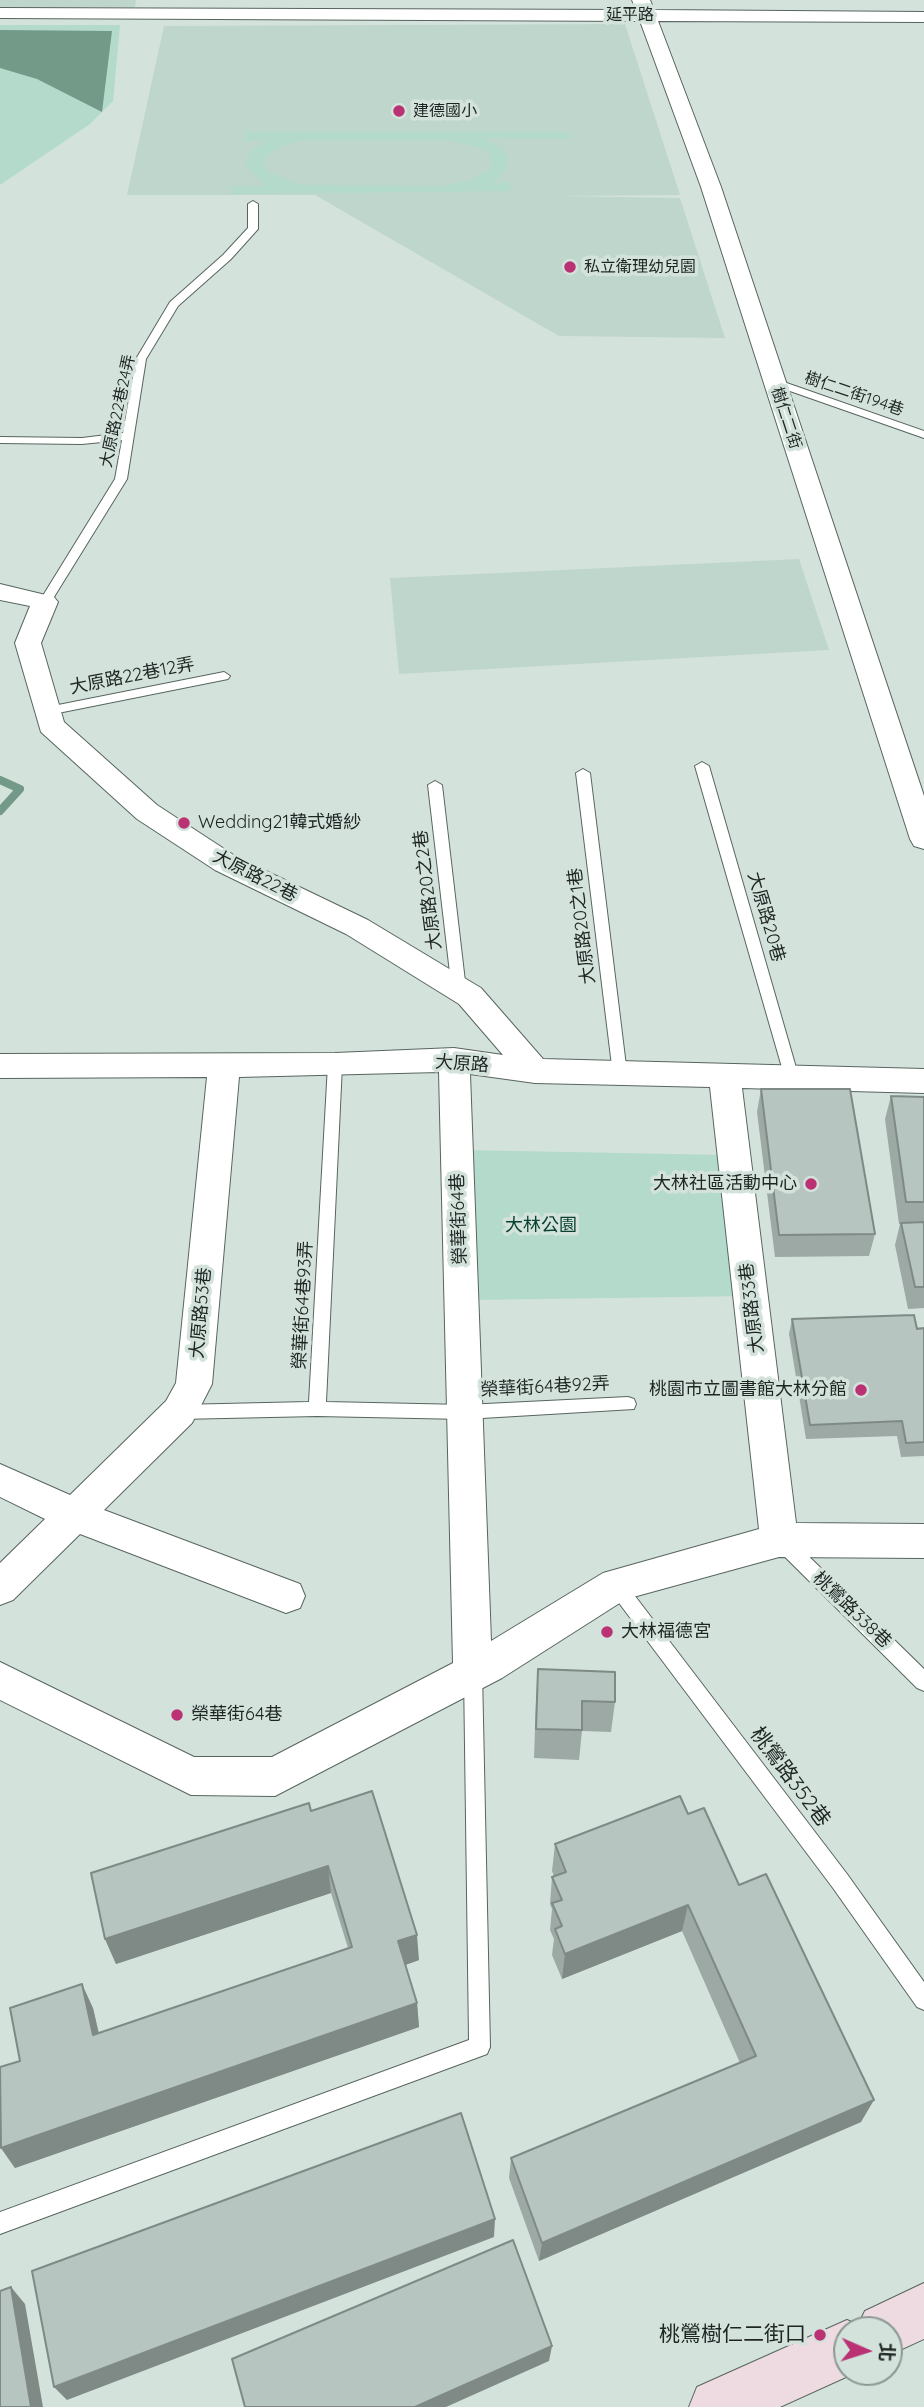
<!DOCTYPE html>
<meta charset="utf-8">
<style>
body{margin:0}
#map{position:relative;width:924px;height:2407px;overflow:hidden;background:#d3e3dc;font-family:Quicksand,"Noto Sans TC",sans-serif}
canvas{display:block}
.north{position:absolute;left:833px;top:2316px;width:70px;height:70px;box-sizing:border-box;background:#d3e3dc;border:2px solid #8b9792;border-radius:50%;rotate:93deg;font-size:19px;font-weight:700;line-height:28px;text-align:center;color:#1e2422}
.north::after{content:'';display:block;margin:auto;width:24px;height:32px;background:#ba3273;clip-path:polygon(50% 0,100% 100%,50% 72%,0 100%)}
</style>
<div id="map">
<canvas width="924" height="2407"></canvas>
<div class="north">北</div>
</div>
<script>
const ctx = document.querySelector('canvas').getContext('2d');
ctx.lineJoin = 'round';
function fillPath(path, color) { ctx.fillStyle = color; ctx.fill(path, 'evenodd'); }
const shape = rows => new Path2D(rows.map(r => 'M' + r).join(''));
function trace(path, color, width, dash) { ctx.strokeStyle = color; ctx.lineWidth = width; ctx.lineCap = dash ? 'butt' : 'round'; ctx.setLineDash(dash || []); ctx.stroke(path); }
function label(font, color, halo, rows, align = 'center') {
  ctx.font = font + ' Quicksand,"Noto Sans TC",sans-serif'; ctx.lineWidth = 7; ctx.setLineDash([]); ctx.textBaseline = 'middle'; ctx.strokeStyle = halo; ctx.fillStyle = color; for (const [text, x, y, turn = 0] of rows) {
    ctx.save(); ctx.translate(x, y); ctx.rotate((+turn || 0) * Math.PI / 180); ctx.textAlign = isNaN(turn) ? turn : align; if (halo) ctx.strokeText(text, 0, 0); ctx.fillText(text, 0, 0); ctx.restore();
  }
}
fillPath(shape([
 [0,0,136,0,135,7,0,7],
 [625,24,680,195,560,196,680,198,725,338,559,336,315,195,127,195,164,26],
 [799,559,829,650,399,674,390,578]
]), '#bfd6cc');
fillPath(shape([
 [0,25,120,25,113,101,90,124,0,185],
 [244,132,570,132,571,139,484,138,503,150,508,159,507,167,501,177,490,183,510,182,511,191,230,194,232,186,266,186,245,166,248,156,254,148,268,140,243,141],
 [301,140,448,140,479,148,488,152,492,163,489,170,471,180,443,186,302,185,268,172,264,165,266,156,275,149],
 [464,1150,726,1155,751,1296,470,1300]
]), '#b3daca');
fillPath(shape([
 [0,30,112,31,102,112,37,79,0,68]
]), '#739989');
trace(shape([
 [0,780,20,789,0,811]
]), '#739989', 8);
const lane = shape([
 [253,201,258,204,258,229,231,259,178,306,146,359,127,479,49,605,41,605,39,602,115,479,122,440,82,444,0,443,0,437,82,438,123,433,136,359,170,302,223,255,248,228,248,204,253,201],
 [770,380,778,380,924,431,924,438,770,384,770,380],
 [224,672,230,676,228,679,48,715,42,711,48,707,224,672],
 [702,762,709,766,799,1078,792,1084,785,1078,695,766,702,762],
 [583,769,590,773,627,1074,620,1080,613,1074,576,773,583,769],
 [435,781,442,785,466,990,459,995,452,990,428,785,435,781],
 [335,1059,342,1065,326,1402,465,1405,628,1397,634,1399,636,1404,634,1409,465,1419,317,1416,179,1419,173,1417,170,1412,173,1407,179,1405,309,1402,328,1065,335,1059],
 [784,1536,790,1538,924,1669,924,1691,917,1688,778,1550,775,1544,778,1538,784,1536],
 [616,1577,622,1579,847,1874,924,1982,924,2010,917,2007,833,1888,610,1591,607,1585,610,1579,616,1577],
 [473,1664,480,1667,482,1673,490,2047,487,2054,0,2234,0,2212,469,2040,464,1673,466,1667,473,1664]
]);
const street = shape([
 [632,0,650,0,654,10,924,12,924,22,658,21,721,187,924,796,924,849,914,846,910,839,701,187,640,21,0,18,0,8,636,10,632,0],
 [0,584,54,597,58,602,41,643,64,722,157,805,235,856,368,920,481,988,543,1059,924,1069,924,1093,742,1088,796,1523,924,1524,924,1558,779,1557,626,1599,502,1678,275,1796,191,1795,0,1700,0,1662,194,1757,272,1757,453,1663,439,1072,239,1077,212,1384,192,1423,104,1510,300,1584,305,1596,300,1608,286,1613,80,1534,13,1600,0,1605,0,1563,45,1519,0,1497,0,1464,70,1495,166,1401,176,1383,207,1077,0,1078,0,1054,335,1053,454,1048,503,1055,459,1004,346,934,215,870,137,819,41,732,15,643,30,606,0,600,0,584],
 [470,1074,535,1083,710,1087,759,1529,603,1573,491,1641,470,1074]
]);
const secondary = shape([
 [924,2283,924,2339,889,2355,889,2330,847,2330,847,2372,857,2372,780,2407,689,2407,697,2387,847,2320,858,2325,865,2311,924,2283]
]);
trace(lane, '#58655f', 2);
trace(street, '#58655f', 2);
trace(secondary, '#58655f', 2);
fillPath(lane, '#fff');
fillPath(street, '#fff');
fillPath(secondary, '#eedae1');
fillPath(shape([
 [761,1089,875,1234,869,1256,775,1257,757,1112],
 [891,1096,924,1097,924,1308,908,1309,895,1245,900,1224,899,1224,885,1119],
 [792,1319,924,1328,924,1456,901,1457,897,1436,806,1439,789,1334],
 [538,1669,615,1702,611,1732,582,1731,579,1760,534,1758,536,1700],
 [311,1811,419,1960,405,1965,417,2003,419,2027,15,2168,1,2148,20,2061,93,2008,99,2033,348,1948,331,1893,116,1964,105,1939],
 [688,1814,739,1885,861,2122,539,2261,509,2178,511,2158,740,2063,682,1931,562,1979,552,1955,554,1939,550,1930,552,1909,550,1904,552,1877,554,1876,552,1871,555,1844]
]), '#9da9a4');
fillPath(shape([
 [328,1866,331,1893,116,1964,105,1939],
 [688,1905,682,1931,562,1979,565,1954],
 [417,1935,419,1960,400,1967,398,1941],
 [82,1984,93,2008,104,2058,93,2035],
 [417,2003,419,2027,15,2168,1,2148],
 [874,2100,861,2122,539,2261,542,2243],
 [495,2219,494,2237,67,2400,54,2387],
 [11,2287,25,2304,43,2407,31,2407],
 [552,2346,549,2361,446,2407,415,2407]
]), '#7f8a86');
const building = shape([
 [761,1089,850,1089,875,1234,779,1235,761,1089],
 [891,1096,924,1097,924,1202,906,1202,891,1096],
 [924,1222,924,1287,915,1287,901,1223,924,1222],
 [914,1315,917,1329,924,1328,924,1442,906,1443,902,1421,810,1425,792,1319,914,1315],
 [538,1669,615,1672,615,1702,582,1701,582,1730,536,1729,538,1669],
 [372,1791,417,1935,398,1941,417,2003,1,2148,0,2067,20,2061,10,2008,82,1984,93,2035,352,1947,328,1866,105,1939,91,1873,309,1803,311,1811,372,1791],
 [680,1796,688,1814,704,1808,739,1885,766,1874,874,2100,542,2243,511,2158,756,2056,688,1905,565,1954,555,1929,562,1926,552,1903,562,1900,552,1877,566,1872,555,1844,680,1796],
 [461,2113,495,2219,54,2387,32,2271,461,2113],
 [513,2240,552,2346,415,2407,245,2407,232,2359,513,2240],
 [11,2287,31,2407,0,2407,0,2291,11,2287]
]);
fillPath(building, '#b6c5bf');
trace(building, '#7f8a86', 2);
for (const [x, y, r, color] of [
 [399,111,7,"#ba3273"],
 [570,267,7,"#ba3273"],
 [184,823,7,"#ba3273"],
 [811,1184,7,"#ba3273"],
 [861,1390,7,"#ba3273"],
 [607,1632,7,"#ba3273"],
 [177,1715,7,"#ba3273"],
 [820,2335,7,"#ba3273"]
]) { const dot = new Path2D(); dot.arc(x, y, r, 0, 2 * Math.PI); ctx.fillStyle = color; ctx.fill(dot); trace(dot, '#d3e3dc', 2.5); }
label('16px', '#1e2422', '#d3e3dc', [
 ["延平路",630,15],
 ["樹仁二街194巷",854,394,19],
 ["大原路22巷24弄",118,411,-78],
 ["樹仁二街",786,418,72]
]);
label('16px', '#1e2422', '#d3e3dc', [
 ["建德國小",413,111],
 ["私立衛理幼兒園",584,267]
], 'left');
label('18px', '#1e2422', '#d3e3dc', [
 ["大原路22巷12弄",132,676,-11],
 ["大原路22巷",255,876,27],
 ["大原路20之2巷",428,890,-97],
 ["大原路20巷",766,917,74],
 ["大原路20之1巷",582,926,-97],
 ["大原路",462,1064,4],
 ["榮華街64巷",459,1219,-92],
 ["榮華街64巷93弄",303,1305,-87],
 ["大原路33巷",752,1308,-97],
 ["大原路53巷",201,1313,-85],
 ["榮華街64巷92弄",545,1387,-3],
 ["桃鶯路338巷",852,1610,44]
]);
label('18px', '#1e2422', '#d3e3dc', [
 ["Wedding21韓式婚紗",198,823],
 ["大林社區活動中心",797,1184,"right"],
 ["桃園市立圖書館大林分館",847,1390,"right"],
 ["大林福德宮",621,1632],
 ["榮華街64巷",191,1715]
], 'left');
label('18px', '#0a4131', '#d3e3dc', [
 ["大林公園",541,1226]
]);
label('21px', '#1e2422', '#d3e3dc', [
 ["桃鶯路352巷",790,1777,53]
]);
label('21px', '#1e2422', '#d3e3dc', [
 ["桃鶯樹仁二街口",806,2335]
], 'right');
</script>
